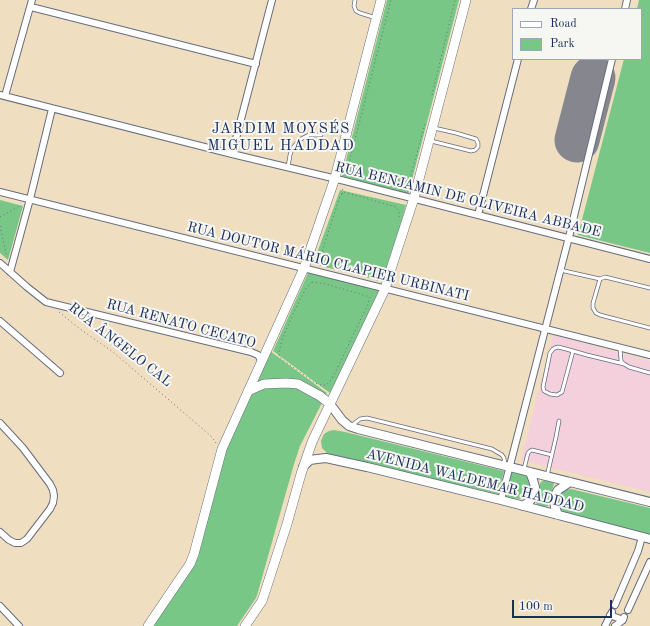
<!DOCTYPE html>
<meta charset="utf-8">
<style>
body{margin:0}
#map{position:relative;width:650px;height:626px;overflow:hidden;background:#f0dec0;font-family:"Old Standard TT",serif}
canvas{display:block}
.legend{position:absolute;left:512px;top:8px;width:130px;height:52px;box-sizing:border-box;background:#f6f6f2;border:1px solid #9ea6b7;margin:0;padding:5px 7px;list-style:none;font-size:12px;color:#1b2f5e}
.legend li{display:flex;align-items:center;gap:8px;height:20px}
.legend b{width:20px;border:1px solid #9ea6b7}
.scale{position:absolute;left:512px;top:600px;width:100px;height:18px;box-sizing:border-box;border:2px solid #1b2f5e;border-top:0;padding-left:5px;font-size:12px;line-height:14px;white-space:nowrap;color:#1b2f5e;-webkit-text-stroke:3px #f6f6f2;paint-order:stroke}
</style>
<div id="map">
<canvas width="650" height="626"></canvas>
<ul class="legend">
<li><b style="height:5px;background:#fff"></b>Road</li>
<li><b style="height:11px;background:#79c786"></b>Park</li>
</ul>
<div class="scale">100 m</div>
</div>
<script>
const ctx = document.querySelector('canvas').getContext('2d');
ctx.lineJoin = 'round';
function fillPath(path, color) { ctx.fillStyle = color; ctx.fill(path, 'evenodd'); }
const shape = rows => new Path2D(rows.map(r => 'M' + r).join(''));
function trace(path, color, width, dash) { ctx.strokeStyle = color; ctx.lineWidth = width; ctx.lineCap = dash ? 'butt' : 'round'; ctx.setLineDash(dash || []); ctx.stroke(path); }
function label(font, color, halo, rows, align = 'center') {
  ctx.font = font + ' "Old Standard TT",serif'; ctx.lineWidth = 4; ctx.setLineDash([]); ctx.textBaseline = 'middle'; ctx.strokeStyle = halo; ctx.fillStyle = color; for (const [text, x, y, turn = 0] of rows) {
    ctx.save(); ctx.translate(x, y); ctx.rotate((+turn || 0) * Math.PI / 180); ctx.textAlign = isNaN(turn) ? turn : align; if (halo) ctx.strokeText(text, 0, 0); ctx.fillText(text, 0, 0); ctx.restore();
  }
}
fillPath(shape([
 [553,335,650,361,650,492,521,460]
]), '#f4cfdc');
fillPath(shape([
 [387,0,459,0,408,195,342,176],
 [639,0,650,0,650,253,578,235,624,59,641,59,641,9,637,9],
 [340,190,406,205,388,270,382,281,313,264],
 [0,200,23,206,8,260,0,253],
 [308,273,380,289,330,393,273,351],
 [270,351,327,393,300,446,294,464,258,592,256,598,237,626,153,626,191,569,225,447],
 [334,430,345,432,504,471,498,494,338,457,328,454,322,448,321,441,324,434,329,431],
 [512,471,524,474,527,477,529,480,531,485,529,493,524,498,519,499,506,497],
 [544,480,553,482,554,484,551,494,549,504,548,506,546,507,538,505,536,503,536,501,540,491,540,483],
 [571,489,650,508,650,535,569,515,563,512,560,509,558,500,562,493,566,490]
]), '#79c786');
trace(shape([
 [577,140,593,78]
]), '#86868f', 45);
const service = shape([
 [355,0,354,6,356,11,360,13,376,18],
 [431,141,471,151,475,150,478,147,478,143,476,139,456,133,434,128],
 [288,167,290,155,292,149,296,144,301,139,309,135,321,135],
 [560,270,600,279,593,303,593,308,596,313,600,315,650,328],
 [600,279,605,277,650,288],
 [620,348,621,361,624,364,629,367,650,373],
 [573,351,562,392,557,395,550,394,544,391,543,387,550,353,553,349,555,348,558,347,566,349,587,355,624,364],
 [351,426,360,419,367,418,492,449,502,455,504,458,505,465],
 [524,469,528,453,530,451,532,450,552,455],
 [547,476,556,437,559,421]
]);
const minor = shape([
 [31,7,256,64],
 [531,9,534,0],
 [625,9,627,0],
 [0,95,232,154,345,181,650,259],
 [5,96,32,0],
 [232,154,272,0],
 [0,192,650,355],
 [478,215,518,59],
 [0,263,27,287,46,302,251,352,258,355,261,360],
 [10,272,30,199,52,109],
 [0,321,60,373],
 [0,423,23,448,50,484,53,490,54,496,53,503,50,509,27,539,21,543,15,543,9,540,0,532],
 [501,500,569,237,612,59],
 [615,605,638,551,642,537],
 [0,606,19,626],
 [628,610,650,562],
 [610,615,623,620],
 [605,626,612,612],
 [615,626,623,620,624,617]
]);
const secondary = shape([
 [330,404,342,420,349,426,358,429,650,502],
 [303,467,310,460,317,459,326,458,367,467,501,500,650,539],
 [523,506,530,501,534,495,535,487,533,480,530,472],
 [558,515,555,507,554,501,555,495,558,490,570,482]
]);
const primary = shape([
 [248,391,264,384,286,383,298,384,320,396,330,404],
 [148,626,190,564,194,554,222,449,304,268,335,178,381,0],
 [245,626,262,601,265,592,287,524,301,474,312,442,330,404,385,289,390,272,414,198,466,0]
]);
trace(service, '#666c80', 4.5);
trace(minor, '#666c80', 8);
trace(secondary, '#666c80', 10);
trace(primary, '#666c80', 10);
trace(shape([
 [432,95,455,0],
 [351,172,357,176,391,185,405,185,406,190],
 [348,175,351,172,350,168,350,159,391,0],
 [405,185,409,182,425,124],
 [342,194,343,187],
 [0,217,21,205],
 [0,226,7,257],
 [328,267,321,263,321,255,340,196,344,192,396,207,399,211,399,218],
 [358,275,370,277,378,277],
 [377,281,381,272],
 [312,282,326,284,370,297,368,304,334,375,331,380,326,385,321,385,315,383,279,357,279,353,282,340,291,318,306,288,312,282],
 [59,312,80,329,113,352,190,418,212,437,216,443]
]), '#666c80', 1, [1, 3]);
trace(service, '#fff', 3);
trace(minor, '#fff', 6);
trace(secondary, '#fff', 8);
trace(primary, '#fff', 9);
label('14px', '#1b2f5e', '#f6f6f2', [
 ["RUA BENJAMIN DE OLIVEIRA ABBADE",468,200,14],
 ["RUA DOUTOR MÁRIO CLAPIER URBINATI",328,262,14],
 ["RUA RENATO CECATO",181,324,15],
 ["RUA ÂNGELO CAL",120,345,38],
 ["AVENIDA WALDEMAR HADDAD",475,481,14]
]);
ctx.letterSpacing = '1px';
label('15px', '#1b2f5e', '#f6f6f2', [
 ["JARDIM MOYSÉS",281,129],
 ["MIGUEL HADDAD",281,146]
]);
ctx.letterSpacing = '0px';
</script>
